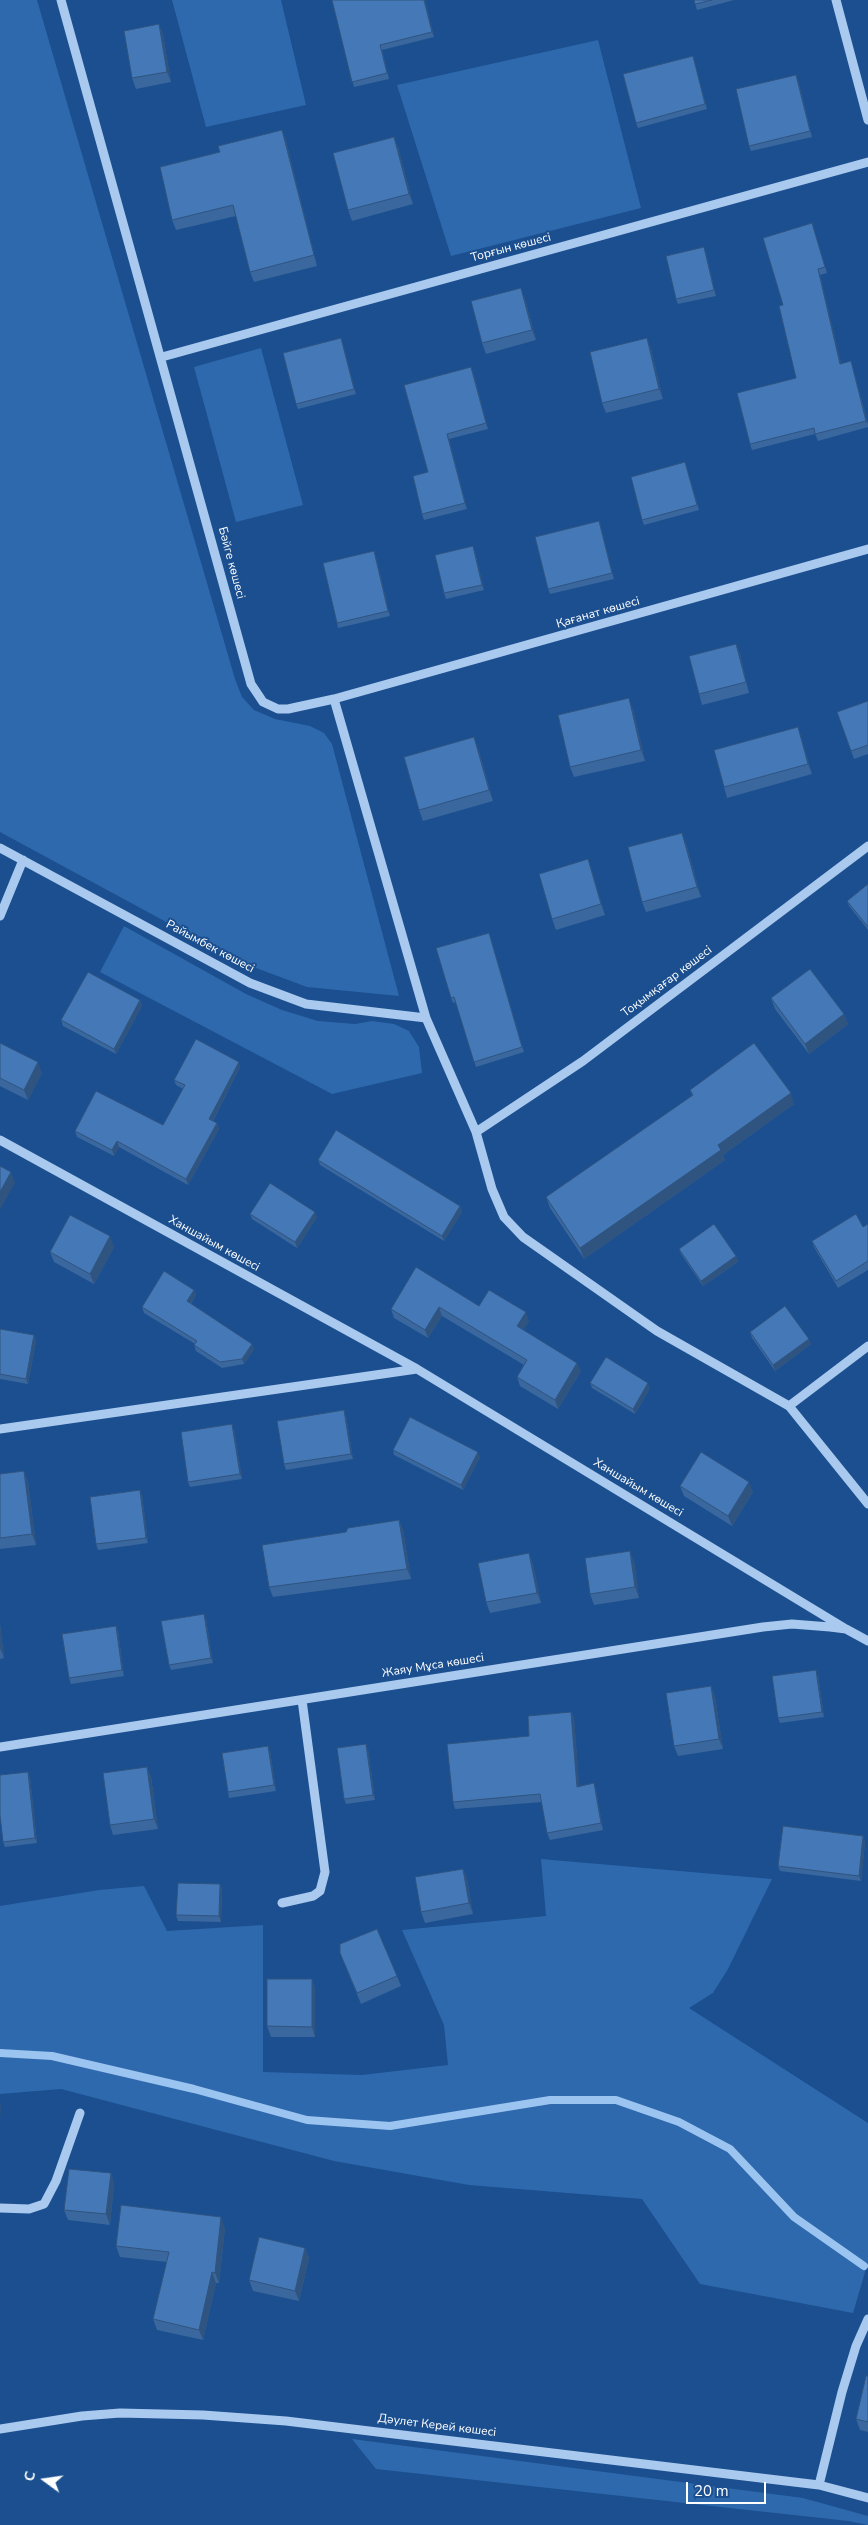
<!DOCTYPE html>
<meta charset="utf-8">
<style>
body{margin:0}
#map{position:relative;width:868px;height:2525px;overflow:hidden;background:#1b4f8f;font-family:"Nunito Sans",sans-serif}
canvas{display:block}
.north{position:absolute;left:20px;top:2455px;width:50px;height:50px;-webkit-text-stroke:4px #1b4f8f;paint-order:stroke;rotate:284deg;font-size:14px;font-weight:700;line-height:20px;text-align:center;color:#fff}
.north::after{content:'';display:block;margin:auto;width:18px;height:22px;background:#fff;clip-path:polygon(50% 0,100% 100%,50% 72%,0 100%)}
.scale{position:absolute;left:686px;top:2482px;width:80px;height:22px;box-sizing:border-box;border:2px solid #fff;border-top:0;padding-left:6px;font-size:15px;line-height:18px;white-space:nowrap;color:#fff;-webkit-text-stroke:4px #1b4f8f;paint-order:stroke}
</style>
<div id="map">
<canvas width="868" height="2525"></canvas>
<div class="north">С</div>
<div class="scale">20 m</div>
</div>
<script>
const ctx = document.querySelector('canvas').getContext('2d');
ctx.lineJoin = 'round';
function fillPath(path, color) { ctx.fillStyle = color; ctx.fill(path, 'evenodd'); }
const shape = rows => new Path2D(rows.map(r => 'M' + r).join(''));
function trace(path, color, width, dash) { ctx.strokeStyle = color; ctx.lineWidth = width; ctx.lineCap = dash ? 'butt' : 'round'; ctx.setLineDash(dash || []); ctx.stroke(path); }
function label(font, color, halo, rows, align = 'center') {
  ctx.font = font + ' "Nunito Sans",sans-serif'; ctx.lineWidth = 4; ctx.setLineDash([]); ctx.textBaseline = 'middle'; ctx.strokeStyle = halo; ctx.fillStyle = color; for (const [text, x, y, turn = 0] of rows) {
    ctx.save(); ctx.translate(x, y); ctx.rotate((+turn || 0) * Math.PI / 180); ctx.textAlign = isNaN(turn) ? turn : align; if (halo) ctx.strokeText(text, 0, 0); ctx.fillText(text, 0, 0); ctx.restore();
  }
}
fillPath(shape([
 [0,0,37,0,235,679,242,697,254,710,275,719,310,726,324,733,332,744,399,996,307,987,240,962,0,832],
 [172,0,281,0,306,105,206,127],
 [598,40,641,208,451,256,397,85],
 [261,348,303,505,236,522,194,367],
 [124,926,246,994,282,1010,318,1021,355,1024,372,1021,394,1024,409,1031,419,1047,422,1073,332,1094,100,972],
 [541,1859,772,1879,728,1969,713,1993,689,2008,868,2123,868,2262,853,2313,700,2284,642,2199,469,2185,334,2161,61,2089,0,2094,0,1906,99,1890,144,1886,167,1931,263,1925,263,2072,362,2075,448,2065,444,2025,402,1930,546,1916],
 [352,2439,803,2498,868,2516,868,2525,848,2521,376,2469]
]), '#2e69ad');
trace(shape([
 [0,2053,52,2056,194,2089,307,2120,390,2126,550,2100,616,2100,679,2122,730,2149,794,2217,864,2266]
]), '#9cc4f0', 8);
trace(shape([
 [61,0,251,684,263,702,278,709,288,709,334,699,868,549],
 [836,0,868,120],
 [162,357,868,162],
 [334,699,426,1018,476,1132,492,1189,504,1217,523,1237,657,1331,789,1406,868,1346],
 [0,848,250,983,306,1004,426,1018],
 [0,916,23,860],
 [476,1132,583,1061,868,846],
 [0,1140,417,1369,846,1629],
 [789,1406,868,1504],
 [0,1429,417,1369],
 [0,1747,763,1627,792,1624,830,1627,846,1629,868,1641],
 [282,1903,313,1896,320,1891,325,1872,302,1700],
 [0,2208,29,2209,44,2204,56,2181,80,2113],
 [0,2429,82,2416,120,2413,203,2415,286,2421,819,2485,868,2498],
 [819,2485,842,2392,856,2346,868,2319]
]), '#a9c9ee', 9);
fillPath(shape([
 [332,0,425,0,434,37,382,50,389,79,354,87],
 [694,0,734,0,697,10],
 [159,24,163,35,171,82,136,89,132,78],
 [694,61,707,109,638,128,636,123],
 [798,80,812,137,751,151,749,146],
 [282,130,286,141,317,266,254,282,250,272,236,216,176,230,172,220,220,152],
 [398,147,413,204,352,221,348,210],
 [812,223,827,273,820,275,841,364,851,361,868,424,868,427,818,441,815,434,752,450,750,444,796,378],
 [706,253,716,296,678,304,676,299],
 [525,299,536,340,486,354,482,343],
 [341,338,356,394,298,409,296,404],
 [647,338,651,349,663,399,606,413,602,403],
 [473,372,488,429,449,439,467,509,424,520,422,514,428,472],
 [685,462,699,510,644,525,642,520],
 [599,521,614,579,550,594,548,589],
 [374,551,376,557,390,616,338,628,337,623],
 [475,552,484,590,446,599,444,593],
 [736,644,740,654,749,693,702,705,699,694],
 [868,701,868,754,854,759,837,712],
 [633,709,645,761,574,777,570,767],
 [801,737,812,774,727,798,724,787],
 [478,748,493,801,423,821,419,810],
 [686,843,701,897,646,912,642,902],
 [588,859,605,915,556,930,552,919],
 [868,884,868,930,849,906,847,901],
 [489,933,524,1052,476,1067,456,1002,453,1003,451,998],
 [771,998,844,1014,848,1024,809,1054,775,1009],
 [140,1000,142,1006,116,1054,63,1026,61,1020],
 [0,1043,42,1073,28,1100,0,1086],
 [240,1067,213,1121,217,1123,219,1129,188,1185,119,1147,114,1156,77,1137,75,1131,163,1125,183,1089,176,1085,174,1080],
 [690,1090,794,1104,723,1155,725,1160,584,1259,550,1208,546,1197,692,1096],
 [318,1160,460,1206,462,1212,444,1241,320,1165],
 [250,1214,317,1217,297,1248,252,1219],
 [868,1224,868,1270,838,1288,814,1247,812,1241,863,1227],
 [114,1247,94,1284,54,1262,50,1252],
 [679,1249,736,1256,738,1262,703,1286,681,1254],
 [194,1290,196,1295,191,1304,252,1344,254,1349,244,1364,222,1368,196,1351,194,1345,195,1344,144,1313,142,1307],
 [479,1306,529,1321,523,1330,581,1371,558,1409,520,1386,517,1377,524,1365,442,1316,428,1338,394,1318,391,1309],
 [0,1329,34,1335,36,1341,28,1384,0,1379],
 [750,1332,811,1344,775,1371,752,1338],
 [590,1383,650,1388,635,1414,592,1388],
 [346,1416,353,1459,286,1470,284,1464],
 [234,1429,242,1479,190,1487,188,1482],
 [393,1450,480,1457,463,1490,394,1455],
 [24,1471,28,1482,36,1545,0,1549,0,1474],
 [680,1486,753,1492,732,1526,684,1496],
 [142,1495,148,1543,98,1550,96,1544],
 [399,1520,403,1530,411,1579,273,1597,269,1587,346,1532],
 [529,1553,533,1564,541,1603,490,1613,486,1602],
 [634,1561,639,1598,594,1605,590,1594],
 [206,1619,213,1663,171,1670,169,1665],
 [0,1624,4,1658,0,1659],
 [116,1626,118,1631,124,1676,71,1684,69,1678],
 [818,1675,824,1717,780,1723,778,1718],
 [711,1686,715,1697,723,1749,678,1756,674,1746],
 [571,1712,574,1719,579,1786,594,1783,596,1790,603,1830,550,1840,547,1833,542,1802,455,1809,453,1802,529,1736],
 [368,1749,375,1800,346,1804,344,1799],
 [270,1751,276,1791,229,1798,228,1792],
 [147,1767,151,1777,158,1829,113,1835,110,1825],
 [30,1777,37,1843,5,1847,3,1842],
 [863,1836,865,1842,861,1881,780,1871,778,1866],
 [463,1869,467,1879,473,1914,425,1923,421,1912],
 [220,1884,222,1890,221,1922,178,1921,176,1915],
 [340,1953,397,1976,401,1986,361,2004],
 [312,1979,315,1989,315,2037,271,2037,267,2026],
 [111,2173,114,2184,110,2225,68,2220,64,2210],
 [225,2228,219,2283,216,2283,203,2340,157,2330,153,2319,167,2262,120,2257,116,2246],
 [305,2248,309,2258,299,2301,253,2291,249,2280],
 [868,2376,868,2432,860,2430,856,2419]
]), '#3a679d');
fillPath(shape([
 [424,0,425,0,434,37,432,32],
 [159,24,163,35,171,82,167,72],
 [796,75,798,80,812,137,810,131],
 [282,130,286,141,317,266,314,255],
 [394,137,398,147,413,204,409,194],
 [704,247,706,253,716,296,714,290],
 [818,269,820,275,843,370,840,364],
 [521,288,525,299,536,340,532,330],
 [341,338,343,343,356,394,354,389],
 [647,338,651,349,663,399,659,389],
 [851,361,853,368,868,425,866,421],
 [471,367,473,372,488,429,486,423],
 [447,434,449,439,467,509,465,503],
 [599,521,601,527,614,579,612,573],
 [473,546,475,552,484,590,482,585],
 [374,551,376,557,390,616,388,611],
 [736,644,740,654,749,693,746,682],
 [629,698,633,709,645,761,641,750],
 [798,727,801,737,812,774,808,764],
 [474,737,478,748,493,801,489,790],
 [682,833,686,843,701,897,697,887],
 [588,859,592,870,605,915,601,904],
 [140,1000,142,1006,116,1054,114,1049],
 [844,1014,848,1024,809,1054,805,1044],
 [38,1062,42,1073,28,1100,24,1090],
 [239,1062,240,1067,211,1124,209,1119],
 [791,1093,794,1104,723,1155,725,1160,584,1259,580,1248,718,1145],
 [217,1123,219,1129,188,1185,186,1179],
 [117,1141,119,1147,114,1156,112,1150],
 [11,1172,15,1183,0,1210,0,1192],
 [460,1206,462,1212,444,1241,442,1236],
 [315,1212,317,1217,297,1248,295,1242],
 [110,1236,114,1247,94,1284,90,1274],
 [736,1256,738,1262,703,1286,701,1281],
 [194,1290,196,1295,189,1306,187,1301],
 [439,1307,442,1316,428,1338,425,1330],
 [526,1312,529,1321,520,1335,517,1326],
 [34,1335,36,1341,28,1384,26,1379],
 [809,1339,811,1344,775,1371,773,1365],
 [252,1344,254,1349,244,1364,242,1359],
 [577,1363,581,1371,558,1409,555,1400],
 [648,1383,650,1388,635,1414,633,1409],
 [344,1410,346,1416,353,1459,351,1454],
 [232,1424,234,1429,242,1479,240,1474],
 [478,1452,480,1457,463,1490,461,1485],
 [24,1471,28,1482,36,1545,32,1534],
 [749,1482,753,1492,732,1526,728,1516],
 [140,1490,142,1495,148,1543,146,1538],
 [399,1520,403,1530,411,1579,407,1569],
 [630,1551,634,1561,639,1598,635,1587],
 [529,1553,533,1564,541,1603,537,1593],
 [204,1614,206,1619,213,1663,211,1658],
 [0,1624,4,1658,0,1648],
 [116,1626,118,1631,124,1676,122,1670],
 [816,1670,818,1675,824,1717,822,1712],
 [711,1686,715,1697,723,1749,719,1739],
 [571,1712,574,1719,580,1794,577,1787],
 [366,1744,368,1749,375,1800,373,1795],
 [268,1746,270,1751,276,1791,274,1785],
 [147,1767,151,1777,158,1829,154,1819],
 [28,1772,30,1777,37,1843,35,1838],
 [594,1783,596,1790,603,1830,601,1823],
 [863,1836,865,1842,861,1881,859,1876],
 [463,1869,467,1879,473,1914,469,1903],
 [220,1884,222,1890,221,1922,219,1916],
 [312,1979,315,1989,315,2037,312,2027],
 [0,2104,1,2107,0,2119],
 [111,2173,114,2184,110,2225,106,2214],
 [221,2217,225,2228,219,2283,215,2273],
 [305,2248,309,2258,299,2301,295,2291],
 [212,2272,216,2283,203,2340,199,2330]
]), '#305480');
const building = shape([
 [332,0,424,0,432,32,380,45,387,73,352,82,332,0],
 [694,0,712,0,695,4,694,0],
 [159,24,167,72,132,78,124,31,159,24],
 [693,56,705,104,636,123,623,74,693,56],
 [796,75,810,131,749,146,736,89,796,75],
 [282,130,314,255,250,272,233,205,172,220,160,167,220,152,218,146,282,130],
 [394,137,409,194,348,210,333,153,394,137],
 [812,223,825,267,818,269,840,364,851,361,866,421,815,434,814,428,750,444,737,393,796,378,779,306,783,305,763,238,812,223],
 [704,247,714,290,676,299,666,256,704,247],
 [521,288,532,330,482,343,471,301,521,288],
 [341,338,354,389,296,404,283,353,341,338],
 [647,338,659,389,602,403,590,352,647,338],
 [471,367,486,423,447,434,465,503,422,514,413,476,428,472,404,385,471,367],
 [685,462,697,505,642,520,631,477,685,462],
 [599,521,612,573,548,589,535,537,599,521],
 [473,546,482,585,444,593,435,555,473,546],
 [374,551,388,611,337,623,323,563,374,551],
 [736,644,746,682,699,694,689,656,736,644],
 [629,698,641,750,570,767,558,715,629,698],
 [868,701,868,745,851,751,837,712,868,701],
 [798,727,808,764,724,787,714,750,798,727],
 [474,737,489,790,419,810,404,757,474,737],
 [682,833,697,887,642,902,628,847,682,833],
 [588,859,601,904,552,919,539,874,588,859],
 [868,884,868,927,847,901,868,884],
 [489,933,522,1047,474,1062,454,997,451,998,436,948,489,933],
 [810,969,844,1014,805,1044,771,998,810,969],
 [88,972,140,1000,114,1049,61,1020,88,972],
 [196,1039,239,1062,209,1119,217,1123,186,1179,117,1141,112,1150,75,1131,96,1091,163,1125,185,1085,174,1080,196,1039],
 [0,1043,38,1062,24,1090,0,1078,0,1043],
 [754,1043,791,1093,718,1145,721,1150,580,1248,546,1197,693,1095,690,1090,754,1043],
 [336,1130,460,1206,442,1236,318,1160,336,1130],
 [0,1166,11,1172,0,1192,0,1166],
 [270,1183,315,1212,295,1242,250,1214,270,1183],
 [856,1214,863,1227,868,1224,868,1261,836,1281,812,1241,856,1214],
 [70,1215,110,1236,90,1274,50,1252,70,1215],
 [714,1224,736,1256,701,1281,679,1249,714,1224],
 [416,1267,479,1306,489,1290,526,1312,517,1326,577,1363,555,1400,517,1377,527,1360,439,1307,425,1330,391,1309,416,1267],
 [164,1271,194,1290,187,1301,252,1344,242,1359,220,1362,194,1345,197,1341,142,1307,164,1271],
 [785,1306,809,1339,773,1365,750,1332,785,1306],
 [0,1329,34,1335,26,1379,0,1374,0,1329],
 [606,1357,648,1383,633,1409,590,1383,606,1357],
 [344,1410,351,1454,284,1464,277,1421,344,1410],
 [410,1417,478,1452,461,1485,393,1450,410,1417],
 [232,1424,240,1474,188,1482,181,1432,232,1424],
 [701,1452,749,1482,728,1516,680,1486,701,1452],
 [24,1471,32,1534,0,1538,0,1474,24,1471],
 [140,1490,146,1538,96,1544,90,1497,140,1490],
 [399,1520,407,1569,269,1587,262,1545,346,1532,348,1528,399,1520],
 [630,1551,635,1587,590,1594,585,1558,630,1551],
 [529,1553,537,1593,486,1602,478,1563,529,1553],
 [204,1614,211,1658,169,1665,161,1621,204,1614],
 [116,1626,122,1670,69,1678,62,1634,116,1626],
 [816,1670,822,1712,778,1718,772,1676,816,1670],
 [711,1686,719,1739,674,1746,666,1693,711,1686],
 [571,1712,577,1787,594,1783,601,1823,547,1833,540,1794,453,1802,447,1744,529,1736,528,1716,571,1712],
 [366,1744,373,1795,344,1799,337,1748,366,1744],
 [268,1746,274,1785,228,1792,222,1753,268,1746],
 [147,1767,154,1819,110,1825,103,1773,147,1767],
 [28,1772,35,1838,3,1842,0,1815,0,1775,28,1772],
 [783,1826,863,1836,859,1876,778,1866,783,1826],
 [463,1869,469,1903,421,1912,415,1877,463,1869],
 [178,1883,220,1884,219,1916,176,1915,178,1883],
 [377,1929,397,1976,357,1993,340,1953,340,1944,377,1929],
 [267,1979,312,1979,312,2027,267,2026,267,1979],
 [69,2169,111,2173,106,2214,64,2210,69,2169],
 [121,2205,221,2217,215,2273,212,2272,199,2330,153,2319,169,2252,116,2246,121,2205],
 [259,2237,305,2248,295,2291,249,2280,259,2237],
 [866,2376,868,2376,868,2422,856,2419,866,2376]
]);
fillPath(building, '#4478b7');
trace(building, '#305480', 1);
label('12px', '#fff', '#1b4f8f', [
 ["Торғын көшесі",511,248,-15],
 ["Бәйге көшесі",231,563,75],
 ["Қағанат көшесі",598,613,-16],
 ["Райымбек көшесі",210,947,28],
 ["Тоқымқағар көшесі",667,982,-37],
 ["Ханшайым көшесі",214,1244,29],
 ["Ханшайым көшесі",638,1488,31],
 ["Жаяу Мұса көшесі",433,1666,-9],
 ["Дәулет Керей көшесі",437,2426,7]
]);
</script>
